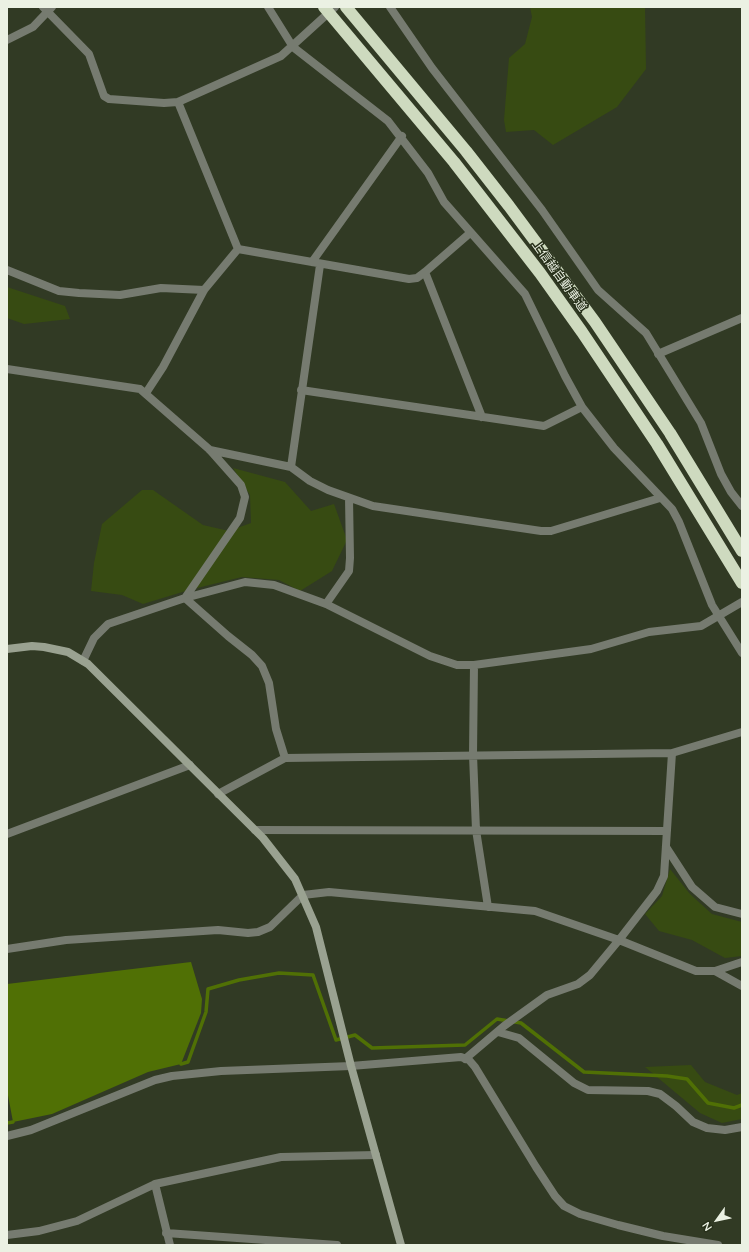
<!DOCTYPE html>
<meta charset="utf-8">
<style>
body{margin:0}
#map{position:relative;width:749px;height:1252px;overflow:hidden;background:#313a24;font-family:Quicksand,sans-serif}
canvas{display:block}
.frame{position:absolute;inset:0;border:8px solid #ebf1e3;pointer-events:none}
.north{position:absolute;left:697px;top:1200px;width:40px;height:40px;-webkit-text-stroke:3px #27301a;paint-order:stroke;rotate:237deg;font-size:11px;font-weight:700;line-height:16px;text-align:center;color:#ebf1e3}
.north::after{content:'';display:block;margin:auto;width:14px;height:18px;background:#ebf1e3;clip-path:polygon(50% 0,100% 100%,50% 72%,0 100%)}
</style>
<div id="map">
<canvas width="749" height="1252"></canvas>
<div class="frame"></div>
<div class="north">N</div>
</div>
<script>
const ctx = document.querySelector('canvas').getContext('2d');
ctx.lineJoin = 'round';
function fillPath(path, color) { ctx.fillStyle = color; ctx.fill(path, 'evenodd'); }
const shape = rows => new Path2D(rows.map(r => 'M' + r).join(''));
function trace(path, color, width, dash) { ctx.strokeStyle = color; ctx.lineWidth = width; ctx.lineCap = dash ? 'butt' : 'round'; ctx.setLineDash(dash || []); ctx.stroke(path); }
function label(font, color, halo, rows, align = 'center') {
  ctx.font = font + ' Quicksand,"Noto Sans JP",sans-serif'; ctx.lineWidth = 3; ctx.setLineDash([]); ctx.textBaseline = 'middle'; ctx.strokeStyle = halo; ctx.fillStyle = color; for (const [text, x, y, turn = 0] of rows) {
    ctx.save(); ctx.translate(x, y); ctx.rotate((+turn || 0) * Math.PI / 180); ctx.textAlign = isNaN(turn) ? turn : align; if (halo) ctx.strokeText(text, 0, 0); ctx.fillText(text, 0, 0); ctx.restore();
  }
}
fillPath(shape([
 [530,7,645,7,646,69,617,107,553,145,534,130,506,132,504,120,509,58,525,44,532,17],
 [7,287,65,306,70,319,24,324,7,318],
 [233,468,285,482,311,511,334,504,347,540,332,571,300,591,279,580,242,577,189,590,143,604,122,595,91,591,94,563,102,524,142,490,153,490,203,525,229,531,251,523,250,495],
 [670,869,690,894,712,914,742,922,742,956,725,958,692,940,659,931,645,914,662,896],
 [691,1065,705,1082,737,1095,742,1093,742,1119,722,1123,700,1113,645,1067]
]), '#374b12');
fillPath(shape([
 [191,962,202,999,201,1013,181,1064,148,1072,52,1114,13,1122,7,1090,7,984]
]), '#507005');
trace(shape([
 [181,1064,188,1062,206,1012,208,989,239,980,279,973,313,975,336,1040,355,1035,372,1048,465,1045,497,1019,521,1023,584,1072,667,1076,687,1079,708,1103,734,1108,742,1105],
 [7,1123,13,1122]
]), '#507005', 3.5);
trace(shape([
 [43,7,89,54,104,96,109,99,164,103,178,102,281,56,335,7],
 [268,7,293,47,388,121,428,173,444,202,525,294,565,376,582,407,614,448,672,509,679,522,712,605,742,653],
 [390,7,432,68,542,210,598,290,646,333,701,423,721,474,731,492,742,506],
 [7,40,33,27,52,7],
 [178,102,238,249],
 [238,249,409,279,417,278,425,272,470,233],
 [312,262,402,136],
 [7,270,59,291,79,293,120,295,161,288,204,290],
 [425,272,482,417],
 [658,354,742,318],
 [7,369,140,389,210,450,241,485,245,497,240,518,185,598,228,636,252,655,262,666,269,683,276,729,285,758],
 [301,390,544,426,582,407],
 [146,393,163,367,204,290,238,249],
 [210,450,291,467,310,481,328,490,373,506,541,531,551,531,660,498],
 [291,467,320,265],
 [326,604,349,571,350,558,349,498],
 [83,661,94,638,108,624,185,598,245,582,274,585,326,604,430,656,457,665,474,665,591,649,649,632,701,626,742,602],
 [474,665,473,755,476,830,488,907],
 [218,794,285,758,672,753,742,732],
 [255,830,667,831],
 [7,834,190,765],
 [666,847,692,887,715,907,742,914],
 [7,949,66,940,218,930,248,933,258,932,270,927,303,895,329,892,535,911,619,940,696,971,715,971,742,986],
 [715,971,742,962],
 [498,1032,519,1038,574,1083,588,1090,648,1091,660,1094,676,1106,693,1122,707,1128,725,1130,742,1127],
 [465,1059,504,1026,547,995,578,984,590,975,619,940,657,891,664,876,672,753],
 [7,1136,31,1130,155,1080,172,1076,221,1071,351,1066,461,1057,469,1060,475,1067,536,1167,555,1196,564,1206,580,1214,618,1225,663,1236,718,1245],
 [155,1184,170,1245],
 [166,1233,337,1245],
 [7,1235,39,1231,77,1221,155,1184,281,1157,376,1155]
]), '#767b70', 8);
trace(shape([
 [7,649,32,646,44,647,68,652,88,664,263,838,295,879,316,927,351,1066,401,1245]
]), '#9aa291', 8);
trace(shape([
 [324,7,454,162,540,273,582,332,657,444,742,583],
 [346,7,466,151,509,206,595,322,670,433,742,551]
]), '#cedabf', 12);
label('12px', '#ebf1e3', '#27301a', [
 ["上信越自動車道",559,276,54]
]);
</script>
